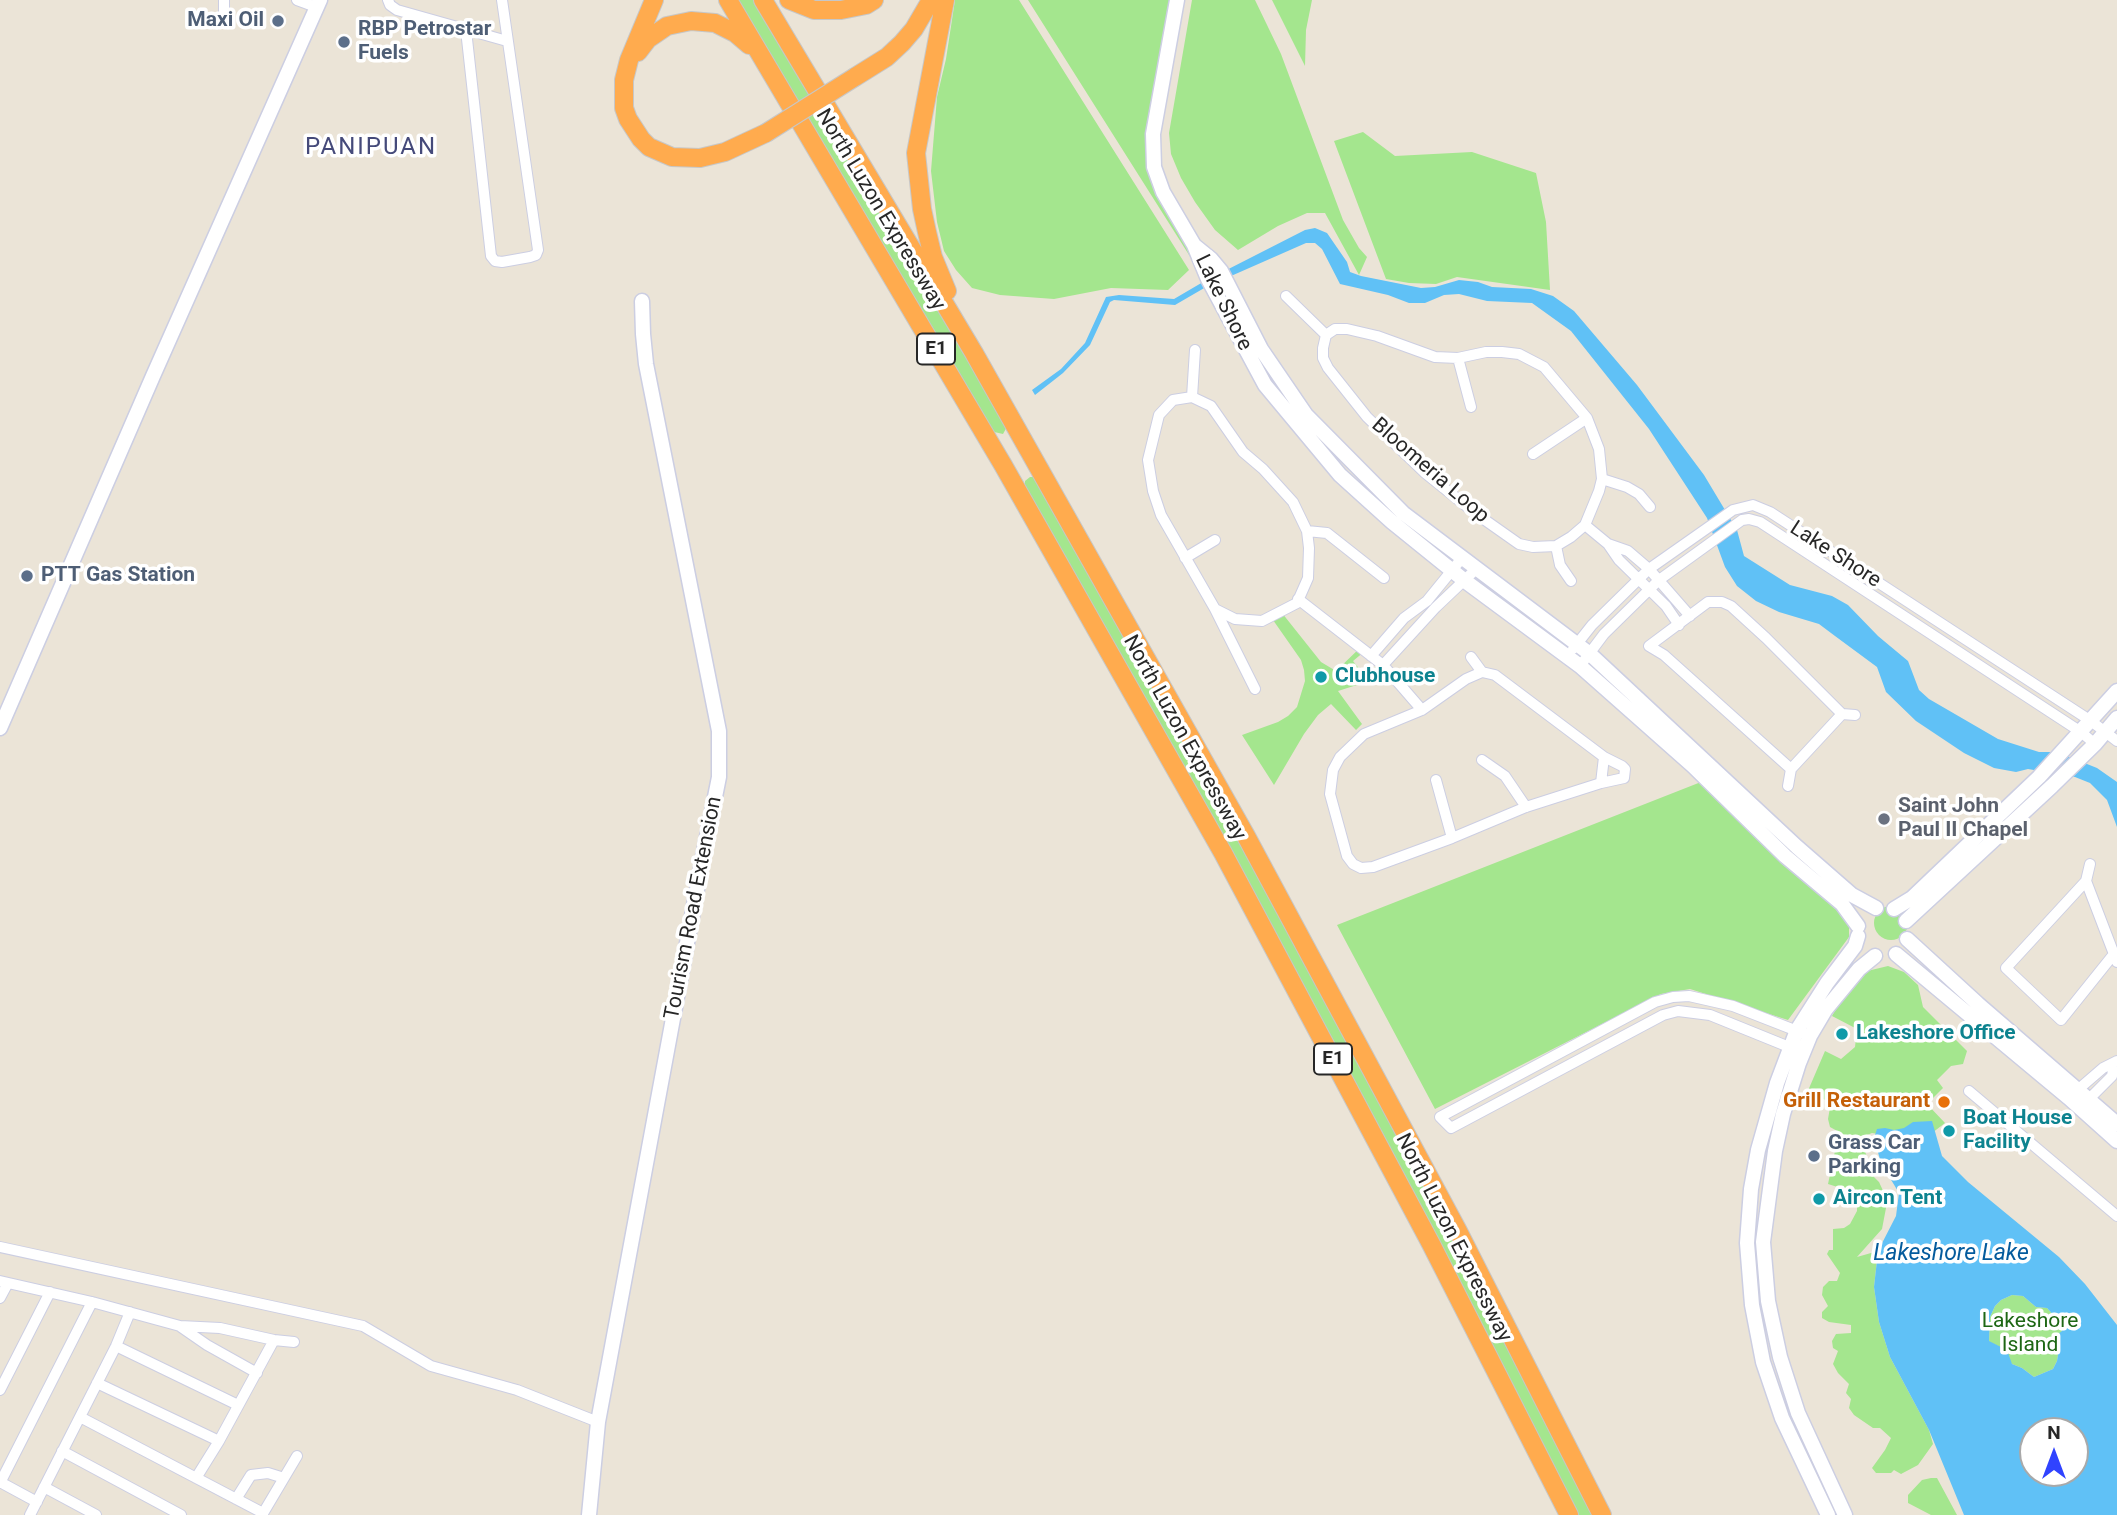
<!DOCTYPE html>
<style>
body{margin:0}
#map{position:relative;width:2117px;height:1515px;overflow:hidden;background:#ebe4d7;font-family:Roboto,sans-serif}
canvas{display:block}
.north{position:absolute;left:2019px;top:1417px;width:70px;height:70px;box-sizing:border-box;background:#fff;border:2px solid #a9a9a9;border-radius:50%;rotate:0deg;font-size:19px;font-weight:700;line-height:28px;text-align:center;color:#272727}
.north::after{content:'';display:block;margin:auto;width:24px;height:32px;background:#3043ff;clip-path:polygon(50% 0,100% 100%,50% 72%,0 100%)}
</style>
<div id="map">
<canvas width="2117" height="1515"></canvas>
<div class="north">N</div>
</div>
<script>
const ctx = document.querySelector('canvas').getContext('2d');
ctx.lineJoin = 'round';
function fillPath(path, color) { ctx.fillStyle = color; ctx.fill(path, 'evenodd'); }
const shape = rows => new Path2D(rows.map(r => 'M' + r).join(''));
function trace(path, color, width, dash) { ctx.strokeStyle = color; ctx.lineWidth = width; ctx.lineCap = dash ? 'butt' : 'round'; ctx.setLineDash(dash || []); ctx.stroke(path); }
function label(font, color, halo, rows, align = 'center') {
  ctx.font = font + ' Roboto,sans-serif'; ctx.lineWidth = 7; ctx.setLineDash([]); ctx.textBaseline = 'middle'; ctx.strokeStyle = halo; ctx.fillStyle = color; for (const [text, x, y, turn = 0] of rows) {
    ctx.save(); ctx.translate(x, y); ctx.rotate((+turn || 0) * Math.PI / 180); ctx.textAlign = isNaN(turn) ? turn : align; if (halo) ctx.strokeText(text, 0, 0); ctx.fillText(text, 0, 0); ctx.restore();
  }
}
fillPath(shape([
 [735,0,757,0,1008,425,1003,434,990,431],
 [955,0,1019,0,1189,270,1168,290,1111,288,1054,299,1000,295,972,288,956,270,944,251,937,222,931,171,937,97,946,59],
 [1028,0,1173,0,1150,153,1196,266],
 [1192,0,1255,0,1281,54,1343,220,1359,248,1367,257,1359,275,1325,213,1307,213,1278,226,1238,250,1215,230,1195,202,1181,178,1171,154,1169,133],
 [1272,0,1312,0,1306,30,1305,66],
 [1363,132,1395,156,1472,152,1536,173,1546,222,1550,290,1457,277,1436,284,1409,283,1386,279,1334,141],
 [1030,477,1036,477,1153,679,1495,1317,1595,1515,1574,1515,1025,487,1025,481],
 [1282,613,1321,662,1336,671,1363,645,1365,651,1353,661,1365,676,1377,666,1385,665,1360,684,1338,691,1362,724,1356,730,1331,704,1318,715,1304,734,1274,785,1242,735,1278,722,1288,716,1297,707,1305,681,1304,670,1301,660,1273,620],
 [1701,782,1841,914,1849,925,1849,937,1788,1020,1690,989,1661,994,1435,1109,1337,925],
 '1874 923a17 17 0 1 1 34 0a17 17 0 1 1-34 0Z',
 [1888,966,1904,972,1918,985,1923,1007,1967,1051,1963,1064,1951,1066,1937,1080,1943,1088,1927,1104,1945,1123,1932,1133,1885,1135,1872,1133,1867,1135,1863,1145,1873,1176,1879,1182,1885,1195,1886,1208,1882,1229,1857,1257,1878,1251,1874,1287,1879,1322,1890,1357,1929,1430,1933,1444,1918,1465,1901,1474,1894,1470,1891,1473,1876,1473,1872,1468,1885,1450,1891,1438,1880,1428,1873,1428,1854,1415,1849,1408,1851,1399,1846,1393,1849,1384,1838,1373,1833,1364,1838,1351,1833,1348,1832,1341,1836,1334,1851,1333,1851,1325,1829,1322,1822,1318,1822,1312,1828,1306,1822,1295,1823,1287,1829,1281,1837,1281,1840,1273,1827,1254,1829,1250,1833,1250,1833,1229,1844,1228,1850,1224,1857,1211,1857,1204,1850,1191,1828,1184,1839,1132,1830,1127,1828,1119,1831,1102,1807,1093,1825,1051,1841,1059,1855,1047,1857,1029,1832,1016,1846,991,1863,972],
 [2012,1295,2023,1296,2036,1307,2047,1308,2057,1319,2062,1331,2057,1361,2053,1369,2034,1377,2022,1368,2012,1364,1998,1346,1989,1342,1990,1317,1995,1306,2001,1300],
 [1931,1478,1937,1478,1957,1515,1931,1515,1908,1503,1908,1495,1922,1480]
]), '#a4e68e');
fillPath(shape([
 [1315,228,1327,233,1347,262,1350,272,1361,276,1421,288,1435,287,1459,280,1478,282,1492,287,1531,289,1553,296,1574,311,1637,385,1704,475,1737,530,1744,556,1790,585,1832,596,1848,605,1878,636,1908,661,1919,690,1929,699,1998,739,2039,752,2057,752,2097,768,2117,782,2117,827,2107,800,2090,783,2075,777,2028,769,2016,772,1994,768,1964,753,1916,721,1886,692,1877,667,1835,636,1819,624,1779,612,1756,601,1737,586,1725,567,1707,518,1649,429,1571,331,1532,303,1487,301,1459,294,1444,295,1425,303,1409,303,1388,295,1340,284,1322,249,1315,243,1306,243,1206,287,1175,305,1114,300,1110,302,1090,345,1063,373,1035,395,1032,390,1061,369,1085,343,1106,297,1119,295,1174,299,1203,282,1305,230],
 [1932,1121,1942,1156,1968,1182,2059,1257,2085,1284,2117,1325,2117,1515,1964,1515,1929,1430,1890,1357,1879,1322,1874,1287,1878,1251,1896,1216,1899,1193,1881,1163,1874,1138,1877,1129,1885,1128,1894,1130,1904,1128,1913,1122],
 [2012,1295,2023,1296,2036,1307,2047,1308,2057,1319,2062,1331,2057,1335,2060,1343,2057,1361,2053,1369,2034,1377,2022,1368,2012,1364,2007,1350,1989,1341,1990,1317,1995,1306,2001,1300],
 [2033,1431,2075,1431,2075,1473,2033,1473]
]), '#60c1f6');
const street = shape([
 [297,0,316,7],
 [388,0,390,5,397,10,507,41],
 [224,23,224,0],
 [466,30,491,256,495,261,502,262,530,257,536,255,538,250,502,0],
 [1286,296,1326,335],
 [1335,329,1347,329,1377,336,1435,357,1458,358,1486,352,1502,352,1519,354,1544,367,1587,418,1599,449,1602,479,1599,491,1585,525,1571,537,1556,546,1533,547,1519,544,1475,513,1424,472,1367,417,1328,368,1323,358,1323,348,1326,335,1335,329],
 [1458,358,1471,407],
 [1192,397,1211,406,1243,452,1263,469,1293,502,1307,531,1309,548,1308,578,1297,603,1262,621,1235,619,1215,609,1161,515,1153,491,1148,460,1159,415,1173,400,1192,397],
 [1192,397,1195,350],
 [1533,454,1587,418],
 [1602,479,1627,487,1639,494,1650,507],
 [1585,525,1608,544,1619,560,1666,606,1679,625],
 [1307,531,1327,533,1384,578],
 [1608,544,1628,551,1649,569,1690,616],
 [1556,546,1560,565,1571,581],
 [1185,558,1215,540],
 [1298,599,1383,665,1422,710],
 [1215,609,1255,689],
 [1573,649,1592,625,1649,569,1733,510,1753,505,1770,512,2091,721,2117,741],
 [1371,656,1404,618,1427,601,1462,558],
 [1471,657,1482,672],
 [1383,665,1436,607,1476,569],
 [1580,666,1604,634,1659,580,1742,520,1749,519,1760,522,2081,732,2095,744],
 [1482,672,1495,675,1604,757,1622,766,1625,769,1624,778,1601,783,1526,807,1452,838,1373,867,1361,868,1353,864,1347,856,1330,794,1333,770,1340,757,1364,734,1422,710,1466,679,1482,672],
 [1842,714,1791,769,1664,655,1649,646,1708,602,1722,602,1731,606,1766,638,1842,714,1855,715],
 [1482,760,1505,776,1526,807],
 [1436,780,1452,838],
 [1601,783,1604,757],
 [1788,786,1791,769],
 [2090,864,2086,881,2117,962],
 [2086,881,2006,968,2061,1020,2114,954],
 [1794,1049,1710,1015,1678,1011,1663,1015,1451,1128,1440,1117,1655,1002,1673,997,1689,996,1733,1006,1810,1036],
 [1969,1091,2117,1216],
 [2074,1093,2103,1068,2117,1061],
 [2086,1102,2112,1076,2114,1064],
 [0,1247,363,1326,431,1366,517,1390,598,1422],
 [0,1281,92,1302,180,1326,220,1328,274,1340,294,1342],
 [0,1298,8,1283],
 [181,1327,207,1345,257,1373],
 [116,1346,238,1405],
 [97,1383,219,1441],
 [0,1390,50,1292],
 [80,1417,263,1513],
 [62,1451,181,1515],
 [196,1478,219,1441,274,1340],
 [0,1482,37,1502],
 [0,1483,92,1302],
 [44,1487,96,1515],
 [236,1499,251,1475,268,1473,284,1478],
 [30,1515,116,1346,130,1312],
 [262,1515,297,1456]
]);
const secondary = shape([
 [1177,0,1153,134,1154,167,1163,192,1194,245,1208,279,1265,385,1340,475,1392,522,1465,581,1580,666,1693,766,1785,856,1842,904,1858,926],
 [1195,246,1211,259,1221,271,1261,349,1306,415,1403,513,1590,654,1797,847,1852,895,1876,908],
 [0,728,153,376,320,0],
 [1894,909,1912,898,2039,777,2117,691],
 [1906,921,2052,786,2095,744,2117,718],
 [1907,939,1978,1004,2117,1124],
 [1896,954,2069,1098,2117,1141],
 [589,1515,598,1422,703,857,719,777,719,731,646,364,643,334,642,301],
 [1828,1515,1782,1418,1763,1362,1752,1305,1747,1243,1751,1189,1758,1150,1777,1083,1797,1030,1827,983,1855,946,1858,936],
 [1845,1515,1798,1413,1780,1357,1768,1301,1763,1242,1775,1151,1783,1114,1799,1063,1810,1036,1826,1009,1859,969,1875,956]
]);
const highway = shape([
 [654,0,629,60,624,80,624,108,628,119,641,139,649,147,672,157,700,158,725,152,766,133],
 [728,0,1003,465,1223,853,1431,1244,1569,1515],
 [763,0,974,353,1246,836,1458,1231,1602,1515],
 [789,0,814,10,841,10,866,5,874,0],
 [945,0,916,153,922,209,927,232,933,257,947,291],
 [638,52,648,39,667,26,691,21,715,23,735,33,749,45],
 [855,77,887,57,902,43,914,29,931,0]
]);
trace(street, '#cccee2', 12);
trace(secondary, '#cccee2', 17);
trace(highway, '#c7c7c7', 20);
trace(street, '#fff', 10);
trace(secondary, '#fff', 14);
trace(highway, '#ffab4e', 18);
const highwayBridge = shape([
 [766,133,855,77]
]);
trace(highwayBridge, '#c7c7c7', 20, []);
trace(highwayBridge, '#ffab4e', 18);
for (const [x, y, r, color] of [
 [278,21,7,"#5c6f8a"],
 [344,42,7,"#5c6f8a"],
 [27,576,7,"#5c6f8a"],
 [1321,677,7,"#0f9aa8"],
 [1884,819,7,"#6b7280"],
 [1842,1034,7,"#0f9aa8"],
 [1944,1102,7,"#e8710a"],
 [1949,1131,7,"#0f9aa8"],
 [1814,1156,7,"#5c6f8a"],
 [1819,1199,7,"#0f9aa8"]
]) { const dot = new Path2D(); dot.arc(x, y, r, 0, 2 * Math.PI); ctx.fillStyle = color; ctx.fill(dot); trace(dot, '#fff', 2.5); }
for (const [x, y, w] of [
 [936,349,38],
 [1333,1059,38]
]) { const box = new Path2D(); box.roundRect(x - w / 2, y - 15.5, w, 31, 5); ctx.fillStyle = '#fff'; ctx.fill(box); trace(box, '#272727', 2); }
label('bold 19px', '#272727', null, [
 ["E1",936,349],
 ["E1",1333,1059]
]);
label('bold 21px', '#4e5e75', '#fff', [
 ["Maxi Oil",264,21,"right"],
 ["RBP Petrostar",358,30],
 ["Fuels",358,54],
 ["PTT Gas Station",41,576],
 ["Grass Car",1828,1144],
 ["Parking",1828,1168]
], 'left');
label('21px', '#272727', '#fff', [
 ["North Luzon Expressway",880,210,59],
 ["Lake Shore",1223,303,64],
 ["Bloomeria Loop",1430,471,41],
 ["Lake Shore",1835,555,33],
 ["North Luzon Expressway",1184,738,61],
 ["Tourism Road Extension",694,908,-79],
 ["North Luzon Expressway",1453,1238,63]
]);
label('bold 21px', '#0d838f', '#fff', [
 ["Clubhouse",1335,677],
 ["Lakeshore Office",1856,1034],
 ["Boat House",1963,1119],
 ["Facility",1963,1143],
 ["Aircon Tent",1833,1199]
], 'left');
label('bold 21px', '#5b616d', '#fff', [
 ["Saint John",1898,807],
 ["Paul II Chapel",1898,831]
], 'left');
label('bold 21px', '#c56008', '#fff', [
 ["Grill Restaurant",1930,1102]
], 'right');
label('21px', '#1e6714', '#fff', [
 ["Lakeshore",2030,1322],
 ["Island",2030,1346]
]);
label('italic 23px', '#045b9d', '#fff', [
 ["Lakeshore Lake",1951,1254]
]);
ctx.letterSpacing = '2px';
label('24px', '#454a7a', '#fff', [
 ["PANIPUAN",371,148]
]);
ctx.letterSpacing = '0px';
</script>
